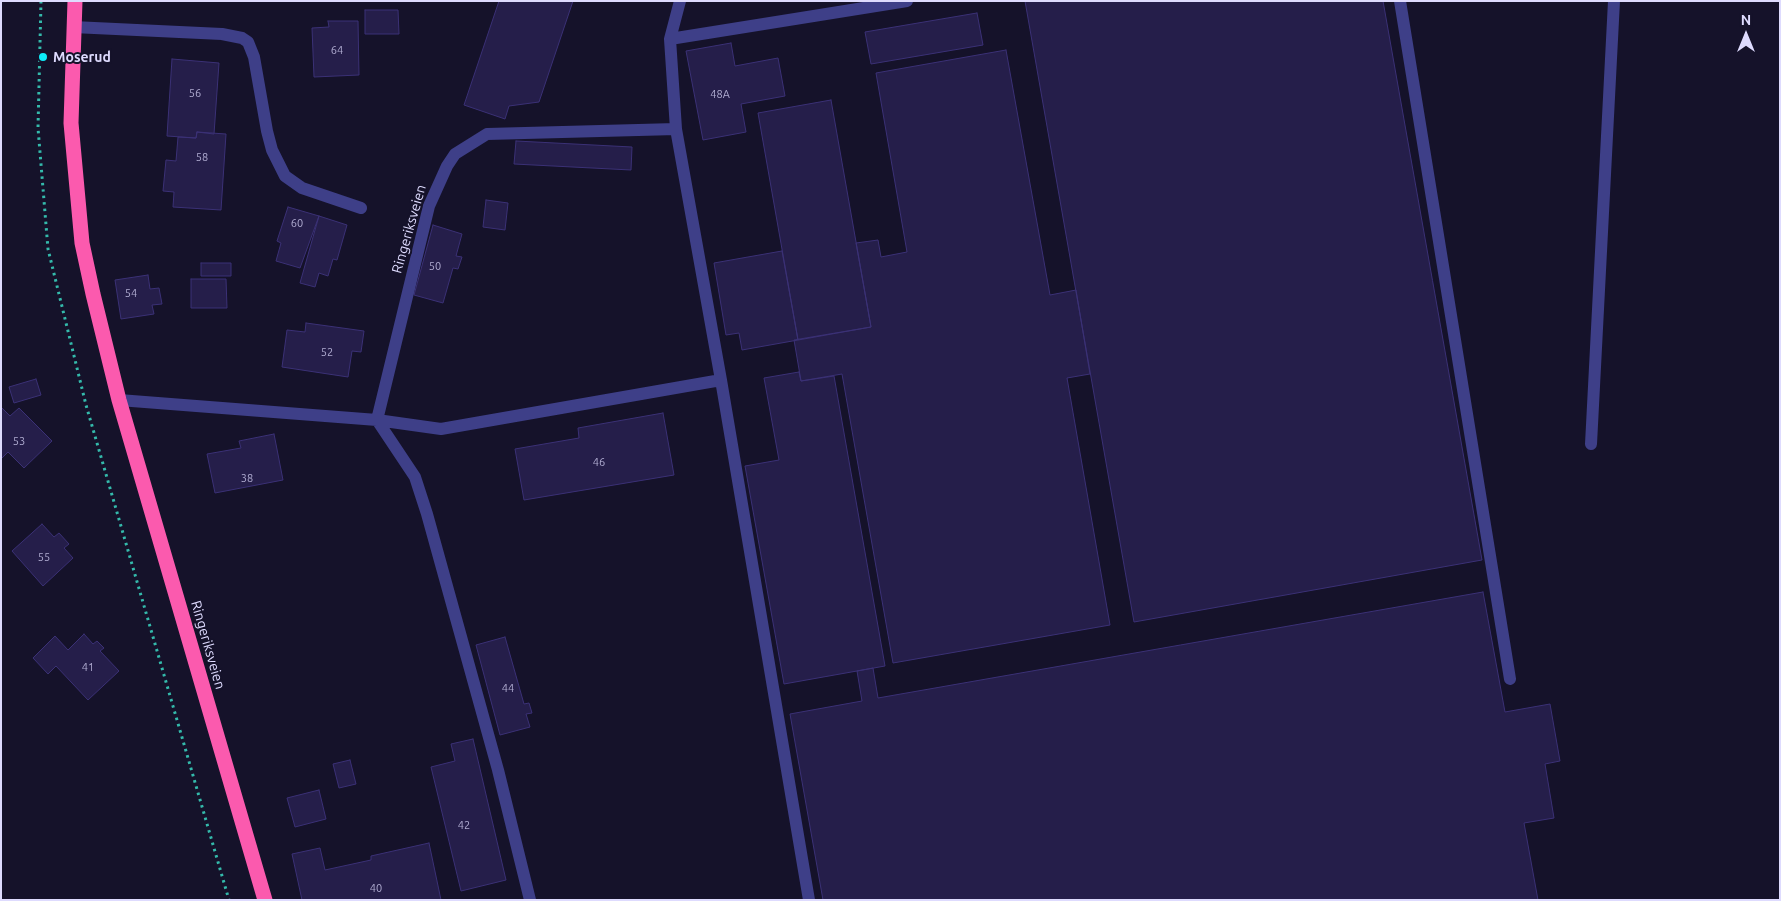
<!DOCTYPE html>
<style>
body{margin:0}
#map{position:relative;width:1781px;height:901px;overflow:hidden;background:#15122a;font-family:Ubuntu,sans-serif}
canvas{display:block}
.frame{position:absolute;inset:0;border:2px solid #dedbfe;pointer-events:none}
.north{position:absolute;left:1721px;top:10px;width:50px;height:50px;-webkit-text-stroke:4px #15122a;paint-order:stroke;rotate:0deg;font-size:14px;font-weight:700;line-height:20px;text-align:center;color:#dedbfe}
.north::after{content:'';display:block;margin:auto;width:18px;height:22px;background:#dedbfe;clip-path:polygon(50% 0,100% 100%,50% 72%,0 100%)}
</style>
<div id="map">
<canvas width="1781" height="901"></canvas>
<div class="frame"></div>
<div class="north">N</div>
</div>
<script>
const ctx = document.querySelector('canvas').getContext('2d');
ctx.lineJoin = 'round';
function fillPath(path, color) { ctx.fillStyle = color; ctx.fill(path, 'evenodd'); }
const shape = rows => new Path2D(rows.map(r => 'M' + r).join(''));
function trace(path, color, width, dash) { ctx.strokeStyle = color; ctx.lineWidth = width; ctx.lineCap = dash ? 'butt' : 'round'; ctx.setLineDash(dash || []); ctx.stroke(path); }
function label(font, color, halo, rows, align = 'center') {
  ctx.font = font + ' Ubuntu,sans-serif'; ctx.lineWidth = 4; ctx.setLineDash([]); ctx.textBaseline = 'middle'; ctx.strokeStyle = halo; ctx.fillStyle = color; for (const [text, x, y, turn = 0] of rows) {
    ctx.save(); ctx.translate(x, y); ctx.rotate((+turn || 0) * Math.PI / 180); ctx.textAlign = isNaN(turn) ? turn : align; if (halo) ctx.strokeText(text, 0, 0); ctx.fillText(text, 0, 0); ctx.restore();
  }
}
const building = shape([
 [499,1,573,1,539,102,509,106,505,119,464,105,499,1],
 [1025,1,1383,1,1482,560,1134,622,1025,1],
 [365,10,398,10,399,34,365,34,365,10],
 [977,13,983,45,871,64,865,32,977,13],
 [328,21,358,21,359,75,314,77,312,28,329,27,328,21],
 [731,43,735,66,778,58,785,96,741,104,746,132,703,140,686,51,731,43],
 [1006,50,1050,295,1076,290,1090,374,1067,378,1110,625,893,663,842,374,801,381,794,340,871,327,856,243,878,240,881,257,907,252,876,73,1006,50],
 [172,59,219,63,214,134,197,132,196,138,167,136,172,59],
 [831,100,871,327,798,340,758,113,831,100],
 [197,132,226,134,221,210,173,207,174,192,163,191,166,160,176,161,178,137,196,138,197,132],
 [516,141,632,147,631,170,514,164,516,141],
 [486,200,508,203,505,230,483,227,486,200],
 [288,207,319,216,300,268,276,261,281,243,277,241,288,207],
 [319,216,347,225,337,260,333,259,328,276,319,273,315,287,300,283,319,216],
 [433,225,462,234,456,256,462,257,458,269,453,268,443,303,414,295,433,225],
 [782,251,798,340,742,350,739,333,726,335,714,263,782,251],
 [201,263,231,263,231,276,201,276,201,263],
 [148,275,150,289,159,288,162,304,152,305,154,314,121,319,115,280,148,275],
 [191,279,226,279,227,308,191,308,191,279],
 [306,323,364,331,361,352,352,351,348,377,282,367,287,330,305,332,306,323],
 [799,372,801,381,834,376,885,666,784,684,745,466,779,460,764,378,799,372],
 [36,379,41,395,14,403,9,387,36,379],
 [1,407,10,416,19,408,52,441,24,468,8,452,1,459,1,407],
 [663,413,674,475,524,500,515,449,579,438,578,428,663,413],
 [274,434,283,480,215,493,207,454,241,448,239,441,274,434],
 [42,524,54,537,59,533,69,544,64,548,73,558,43,586,12,551,42,524],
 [1483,592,1505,712,1550,704,1560,761,1545,764,1554,818,1524,823,1538,900,823,900,790,714,862,701,857,671,873,668,878,698,1483,592],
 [84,634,93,644,97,641,104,648,100,651,119,671,88,700,56,666,48,674,33,658,55,636,68,650,84,634],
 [505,637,524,704,529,703,532,713,526,714,530,727,500,735,476,645,505,637],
 [473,739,506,880,461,891,431,767,455,761,451,744,473,739],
 [350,760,356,784,339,788,333,764,350,760],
 [319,790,326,819,295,827,287,798,319,790],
 [429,843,441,900,302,900,292,854,320,848,325,870,371,860,371,856,429,843]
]);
fillPath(building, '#251e4a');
trace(building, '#3b3176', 1);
trace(shape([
 [41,1,38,128,48,249,86,405,229,900]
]), '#34baab', 3, [2.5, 4]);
trace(shape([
 [680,1,670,39,676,129,721,380,809,900],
 [1400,1,1510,679],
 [73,27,222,34,242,38,248,42,254,57,267,131,272,150,285,176,302,188,361,208],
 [670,39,907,1],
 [119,400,377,420,441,429,721,380],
 [1591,444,1614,1],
 [530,900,498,770,427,514,415,477,377,420,429,206,447,166,455,154,487,134,676,129]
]), '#3e3f88', 12);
trace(shape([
 [75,1,71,123,82,243,93,294,119,400,265,900]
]), '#fb5aae', 15);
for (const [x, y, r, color] of [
 [43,57,5,"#0decf9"]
]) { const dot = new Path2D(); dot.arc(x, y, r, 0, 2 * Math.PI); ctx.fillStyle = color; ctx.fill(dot); trace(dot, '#15122a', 2); }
label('11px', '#b0acd1', null, [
 ["64",337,50],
 ["56",195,93],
 ["48A",720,94],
 ["58",202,157],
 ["60",297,223],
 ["50",435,266],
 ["54",131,293],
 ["52",327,352],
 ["53",19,441],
 ["46",599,462],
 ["38",247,478],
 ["55",44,557],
 ["41",88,667],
 ["44",508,688],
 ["42",464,825],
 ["40",376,888]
]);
label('bold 14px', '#dedbfe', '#15122a', [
 ["Moserud",53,57]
], 'left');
label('14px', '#dedbfe', '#15122a', [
 ["Ringeriksveien",409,229,-74],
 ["Ringeriksveien",208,645,74]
]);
</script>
